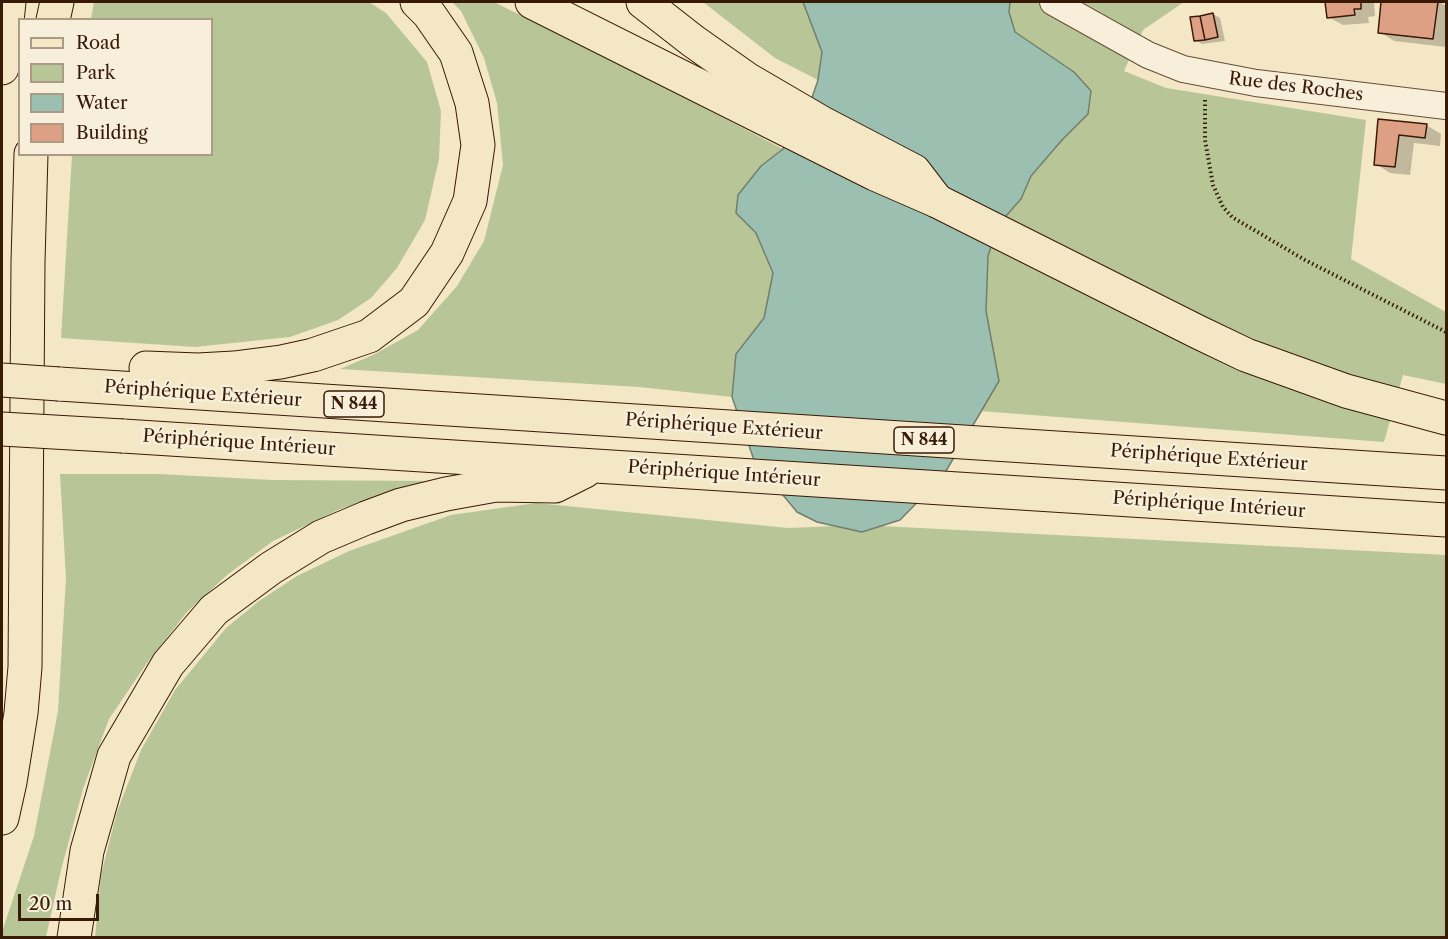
<!DOCTYPE html>
<meta charset="utf-8">
<style>
body{margin:0}
#map{position:relative;width:1448px;height:939px;overflow:hidden;background:#f3e7c6;font-family:"Libre Caslon Text",serif}
canvas{display:block}
.frame{position:absolute;inset:0;border:3px solid #381a06;pointer-events:none}
.legend{position:absolute;left:18px;top:18px;width:195px;height:138px;box-sizing:border-box;background:#f7efda;border:2px solid #ab9a85;margin:0;padding:8px 10px;list-style:none;font-size:18px;color:#381a06}
.legend li{display:flex;align-items:center;gap:12px;height:30px}
.legend b{width:30px;border:2px solid #ab9a85}
.scale{position:absolute;left:18px;top:894px;width:81px;height:27px;box-sizing:border-box;border:3px solid #381a06;border-top:0;padding-left:8px;font-size:18px;line-height:21px;white-space:nowrap;color:#381a06;-webkit-text-stroke:4px #f7efda;paint-order:stroke}
</style>
<div id="map">
<canvas width="1448" height="939"></canvas>
<div class="frame"></div>
<ul class="legend">
<li><b style="height:8px;background:#f3e7c6"></b>Road</li>
<li><b style="height:16px;background:#b8c697"></b>Park</li>
<li><b style="height:16px;background:#9bc0b2"></b>Water</li>
<li><b style="height:16px;background:#dea085"></b>Building</li>
</ul>
<div class="scale">20 m</div>
</div>
<script>
const ctx = document.querySelector('canvas').getContext('2d');
ctx.lineJoin = 'round';
function fillPath(path, color) { ctx.fillStyle = color; ctx.fill(path, 'evenodd'); }
const shape = rows => new Path2D(rows.map(r => 'M' + r).join(''));
function trace(path, color, width, dash) { ctx.strokeStyle = color; ctx.lineWidth = width; ctx.lineCap = dash ? 'butt' : 'round'; ctx.setLineDash(dash || []); ctx.stroke(path); }
function label(font, color, halo, rows, align = 'center') {
  ctx.font = font + ' "Libre Caslon Text",serif'; ctx.lineWidth = 5; ctx.setLineDash([]); ctx.textBaseline = 'middle'; ctx.strokeStyle = halo; ctx.fillStyle = color; for (const [text, x, y, turn = 0] of rows) {
    ctx.save(); ctx.translate(x, y); ctx.rotate((+turn || 0) * Math.PI / 180); ctx.textAlign = isNaN(turn) ? turn : align; if (halo) ctx.strokeText(text, 0, 0); ctx.fillText(text, 0, 0); ctx.restore();
  }
}
fillPath(shape([
 [94,2,369,2,386,13,427,62,441,111,439,159,425,220,397,268,371,298,338,320,290,337,195,347,61,338,72,155,212,154,212,20,91,19],
 [452,2,494,2,662,86,783,149,761,166,737,213,756,233,773,273,764,318,736,354,732,397,639,387,340,369,373,355,418,330,457,286,484,241,503,165,497,103,484,58,461,11],
 [703,2,803,2,822,52,818,80,775,58],
 [1010,2,1184,2,1143,30,1124,71,1166,88,1366,120,1351,259,1446,312,1446,384,1403,375,1384,442,980,411,999,381,986,311,988,256,998,225,1021,199,1031,176,1062,140,1088,114,1038,48,1015,32,1009,12],
 [60,474,158,474,273,480,431,481,340,509,273,541,227,575,187,612,147,663,109,719,83,789,61,870,46,937,2,938,2,932,34,836,58,711,66,578],
 [536,503,788,528,862,525,1446,555,1446,937,95,938,101,875,117,812,141,750,175,690,226,628,259,601,297,576,349,551,451,515]
]), '#b8c697');
const water = shape([
 [803,2,1010,2,1009,12,1015,32,1074,72,1091,91,1088,114,1062,140,1031,176,1021,199,998,225,988,256,986,311,999,381,943,476,900,520,862,532,817,522,797,512,754,460,732,397,736,354,764,318,773,273,756,233,736,213,738,195,761,166,783,149,805,118,818,80,822,52,803,2]
]);
fillPath(water, '#9bc0b2');
trace(water, '#737e6d', 1.5);
fillPath(shape([
 [1327,2,1374,2,1375,16,1368,17,1369,23,1343,25,1328,17],
 [1383,2,1440,2,1446,6,1446,47,1394,41,1380,32],
 [1213,14,1220,18,1225,41,1202,44,1195,40],
 [1379,121,1426,125,1441,134,1440,146,1414,143,1410,175,1390,173,1376,164]
]), '#0003');
const building = shape([
 [1325,2,1361,2,1361,9,1354,9,1355,15,1327,18,1325,2],
 [1381,2,1438,2,1433,39,1378,33,1381,2],
 [1213,13,1218,37,1205,40,1200,16,1213,13],
 [1200,16,1205,40,1194,41,1190,17,1200,16],
 [1378,119,1427,124,1425,138,1399,135,1395,167,1374,165,1378,119]
]);
fillPath(building, '#dea085');
trace(building, '#381a06', 1.5);
const tertiary = shape([
 [1053,2,1148,55,1183,69,1256,83,1446,106]
]);
const primary = shape([
 [53,20,57,2],
 [2,68,9,2],
 [2,818,10,782,21,713,25,667,28,262,31,154]
]);
const trunk = shape([
 [532,2,875,174,937,201,1198,332,1246,355,1346,391,1446,418],
 [146,368,198,370,234,368,281,362,313,355,369,336,414,302,447,253,470,201,478,145,472,103,456,53,429,14,417,2],
 [59,384,1446,473],
 [123,436,1446,520],
 [74,938,87,851,114,756,168,664,214,610,271,568,321,537,366,518,401,505,446,494,496,485,555,486,585,471]
]);
const motorway = shape([
 [643,2,693,41,747,79,824,124,914,171,937,201]
]);
trace(tertiary, '#674d36', 28);
trace(primary, '#381a06', 35);
trace(trunk, '#381a06', 35);
trace(motorway, '#381a06', 35);
trace(shape([
 [1205,100,1205,140,1213,185,1223,207,1232,217,1305,260,1446,332]
]), '#381a06', 4, [1.5, 3]);
trace(tertiary, '#f7efda', 26);
trace(primary, '#f3e7c6', 33);
trace(trunk, '#f3e7c6', 33);
trace(motorway, '#f3e7c6', 33);
const trunkBridge = shape([
 [2,380,59,384],
 [2,429,123,436]
]);
trace(trunkBridge, '#381a06', 35, []);
trace(trunkBridge, '#f3e7c6', 33);
for (const [x, y, w] of [
 [354,404,60],
 [924,440,60]
]) { const box = new Path2D(); box.roundRect(x - w / 2, y - 13, w, 26, 4.5); ctx.fillStyle = '#f7efda'; ctx.fill(box); trace(box, '#381a06', 1.5); }
label('bold 16px', '#381a06', null, [
 ["N 844",354,404],
 ["N 844",924,440]
]);
label('18px', '#381a06', '#f7efda', [
 ["Rue des Roches",1296,87,7],
 ["Périphérique Extérieur",203,394,4],
 ["Périphérique Extérieur",724,427,4],
 ["Périphérique Intérieur",239,443,4],
 ["Périphérique Extérieur",1209,458,4],
 ["Périphérique Intérieur",724,474,4],
 ["Périphérique Intérieur",1209,505,4]
]);
</script>
